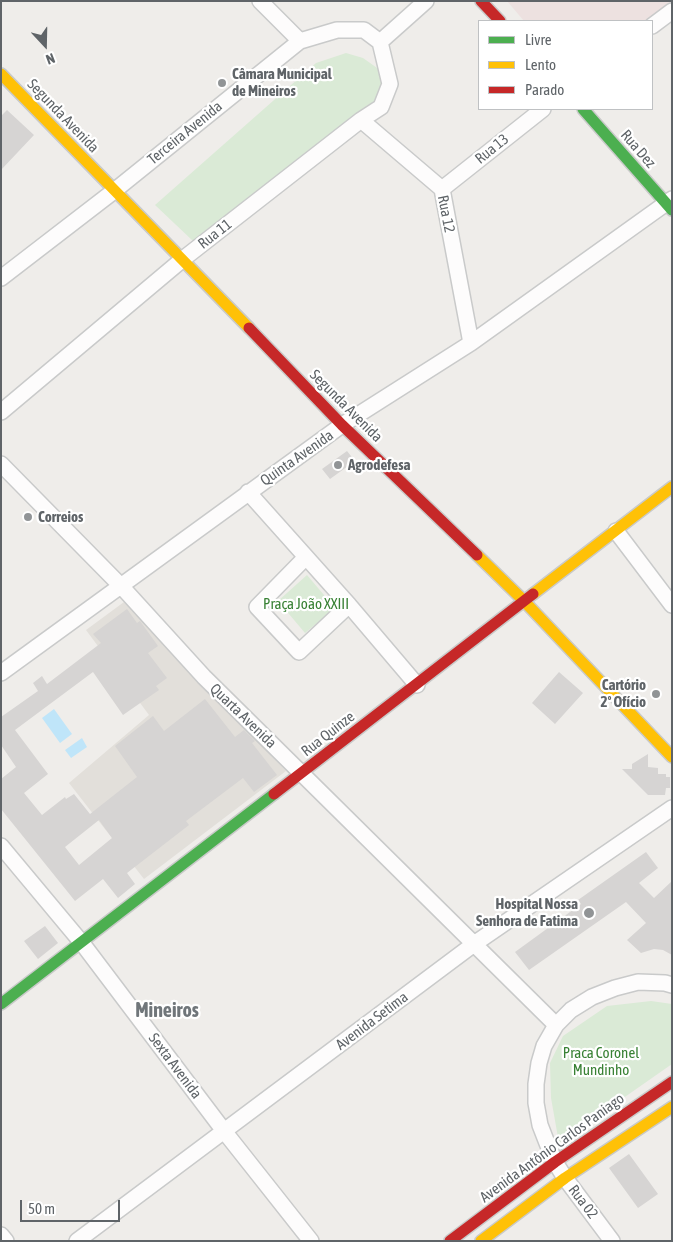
<!DOCTYPE html>
<meta charset="utf-8">
<style>
body{margin:0}
#map{position:relative;width:673px;height:1242px;overflow:hidden;background:#efedea;font-family:"Asap Condensed",sans-serif}
canvas{display:block}
.frame{position:absolute;inset:0;border:2px solid #5f6468;pointer-events:none}
.legend{position:absolute;left:478px;top:20px;width:175px;height:90px;box-sizing:border-box;background:#fff;border:1px solid #bfc1c3;margin:0;padding:6px 9px;list-style:none;font-size:15px;color:#5f6468}
.legend li{display:flex;align-items:center;gap:10px;height:25px}
.legend b{width:25px;border:1px solid #bfc1c3}
.north{position:absolute;left:20px;top:20px;width:50px;height:50px;-webkit-text-stroke:4px #fff;paint-order:stroke;rotate:159deg;font-size:14px;font-weight:700;line-height:20px;text-align:center;color:#5f6468}
.north::after{content:'';display:block;margin:auto;width:18px;height:22px;background:#5f6468;clip-path:polygon(50% 0,100% 100%,50% 72%,0 100%)}
.scale{position:absolute;left:20px;top:1200px;width:100px;height:22px;box-sizing:border-box;border:2px solid #5f6468;border-top:0;padding-left:6px;font-size:15px;line-height:18px;white-space:nowrap;color:#5f6468;-webkit-text-stroke:4px #fff;paint-order:stroke}
</style>
<div id="map">
<canvas width="673" height="1242"></canvas>
<div class="frame"></div>
<ul class="legend">
<li><b style="height:6px;background:#4caf50"></b>Livre</li>
<li><b style="height:6px;background:#ffc107"></b>Lento</li>
<li><b style="height:6px;background:#c62828"></b>Parado</li>
</ul>
<div class="north">N</div>
<div class="scale">50 m</div>
</div>
<script>
const ctx = document.querySelector('canvas').getContext('2d');
ctx.lineJoin = 'round';
function fillPath(path, color) { ctx.fillStyle = color; ctx.fill(path, 'evenodd'); }
const shape = rows => new Path2D(rows.map(r => 'M' + r).join(''));
function trace(path, color, width, dash) { ctx.strokeStyle = color; ctx.lineWidth = width; ctx.lineCap = dash ? 'butt' : 'round'; ctx.setLineDash(dash || []); ctx.stroke(path); }
function label(font, color, halo, rows, align = 'center') {
  ctx.font = font + ' "Asap Condensed",sans-serif'; ctx.lineWidth = 4.5; ctx.setLineDash([]); ctx.textBaseline = 'middle'; ctx.strokeStyle = halo; ctx.fillStyle = color; for (const [text, x, y, turn = 0] of rows) {
    ctx.save(); ctx.translate(x, y); ctx.rotate((+turn || 0) * Math.PI / 180); ctx.textAlign = isNaN(turn) ? turn : align; if (halo) ctx.strokeText(text, 0, 0); ctx.fillText(text, 0, 0); ctx.restore();
  }
}
fillPath(shape([
 [124,602,286,771,144,879,69,783,149,715,86,630]
]), '#e2dfda');
fillPath(shape([
 [507,1,672,1,672,2,648,21,524,21]
]), '#ede1e0');
fillPath(shape([
 [346,53,363,58,380,70,382,81,380,102,193,241,155,205,316,63],
 [307,575,335,608,305,633,278,601],
 [651,1001,672,1004,672,1064,559,1143,551,1098,550,1063,563,1036,607,1006]
]), '#daead6');
fillPath(shape([
 [54,709,72,734,60,743,42,718],
 [82,738,87,747,71,758,65,750]
]), '#bfe5f9');
fillPath(shape([
 [7,110,34,135,1,170,1,116],
 [347,451,355,461,330,479,322,469],
 [127,609,137,623,140,621,158,646,148,653,167,678,156,686,159,690,123,715,93,672,15,730,48,774,24,793,42,815,65,797,66,799,74,794,90,814,137,777,115,746,153,716,164,731,205,699,235,737,244,730,255,741,252,743,277,775,254,792,243,778,186,821,189,825,127,873,135,884,118,898,103,879,75,901,1,809,1,779,16,767,1,745,1,717,38,691,33,683,42,676,47,684,101,643,93,634],
 [99,820,112,838,79,865,65,847],
 [559,672,583,693,555,724,532,703],
 [648,754,648,767,658,768,658,774,666,774,666,777,670,777,670,788,666,788,665,795,648,795,622,769,632,769,632,764],
 [646,852,658,868,639,883,654,898,672,881,672,955,663,950,654,949,641,953,627,940,646,923,626,902,529,970,515,952,581,904,578,900],
 [45,926,58,943,38,959,24,941],
 [629,1154,658,1194,638,1208,609,1168]
]), '#d6d4d3');
const street = shape([
 [260,1,300,41],
 [652,26,672,11],
 [380,42,426,1],
 [361,120,442,189,471,343],
 [442,189,543,109],
 [1,278,114,191,300,41,337,30,364,30,380,42],
 [1,412,183,259,361,120,381,107,390,84,380,42],
 [1,464,122,587,204,677,556,1025],
 [248,492,349,605,417,685],
 [616,531,672,605],
 [306,557,257,607,299,652,349,605],
 [1,673,342,425,471,343,672,199],
 [1,846,82,943,224,1131,311,1241],
 [1,1235,6,1241],
 [77,1241,474,944,672,808],
 [612,1241,565,1178,555,1162,547,1143,540,1125,536,1103,536,1084,539,1063,544,1046,556,1025,571,1010,592,997,615,988,638,982,665,983,672,985]
]);
const fast = shape([
 [583,109,672,210],
 [1,1004,274,794]
]);
const slow = shape([
 [1,74,249,328],
 [477,555,524,601,672,757],
 [533,594,672,487],
 [481,1241,565,1178,672,1107]
]);
const jam = shape([
 [481,1,500,21],
 [249,328,342,425,477,555],
 [274,794,533,594],
 [450,1241,555,1162,672,1082]
]);
trace(street, '#c9caca', 18);
trace(fast, '#c9cac9', 14);
trace(slow, '#c9cac9', 14);
trace(jam, '#c9cac9', 14);
trace(street, '#fdfcfc', 15);
trace(fast, '#4caf50', 11);
trace(slow, '#ffc107', 11);
trace(jam, '#c62828', 11);
for (const [x, y, r, color] of [
 [222,83,5,"#919496"],
 [338,465,5,"#919496"],
 [28,517,5,"#919496"],
 [656,694,5,"#919496"],
 [589,913,6,"#919496"]
]) { const dot = new Path2D(); dot.arc(x, y, r, 0, 2 * Math.PI); ctx.fillStyle = color; ctx.fill(dot); trace(dot, '#fff', 2); }
label('bold 15px', '#5f6468', '#fff', [
 ["Câmara Municipal",232,74],
 ["de Mineiros",232,91],
 ["Agrodefesa",348,465],
 ["Correios",38,517],
 ["Cartório",646,685,"right"],
 ["2º Ofício",646,702,"right"],
 ["Hospital Nossa",578,904,"right"],
 ["Senhora de Fatima",578,921,"right"]
], 'left');
label('15px', '#5f6468', '#fff', [
 ["Segunda Avenida",63,116,46],
 ["Terceira Avenida",185,133,-39],
 ["Rua 13",492,149,-39],
 ["Rua Dez",638,149,49],
 ["Rua 12",446,214,79],
 ["Rua 11",215,234,-38],
 ["Segunda Avenida",346,406,45],
 ["Quinta Avenida",297,458,-35],
 ["Quarta Avenida",243,716,44],
 ["Rua Quinze",328,734,-38],
 ["Avenida Setima",372,1021,-37],
 ["Sexta Avenida",175,1066,53],
 ["Avenida Antônio Carlos Paniago",552,1148,-36],
 ["Rua 02",583,1202,53]
]);
label('15px', '#388134', '#fff', [
 ["Praça João XXIII",306,604],
 ["Praca Coronel",601,1053],
 ["Mundinho",601,1070]
]);
label('bold 20px', '#70767a', '#fff', [
 ["Mineiros",167,1011]
]);
</script>
